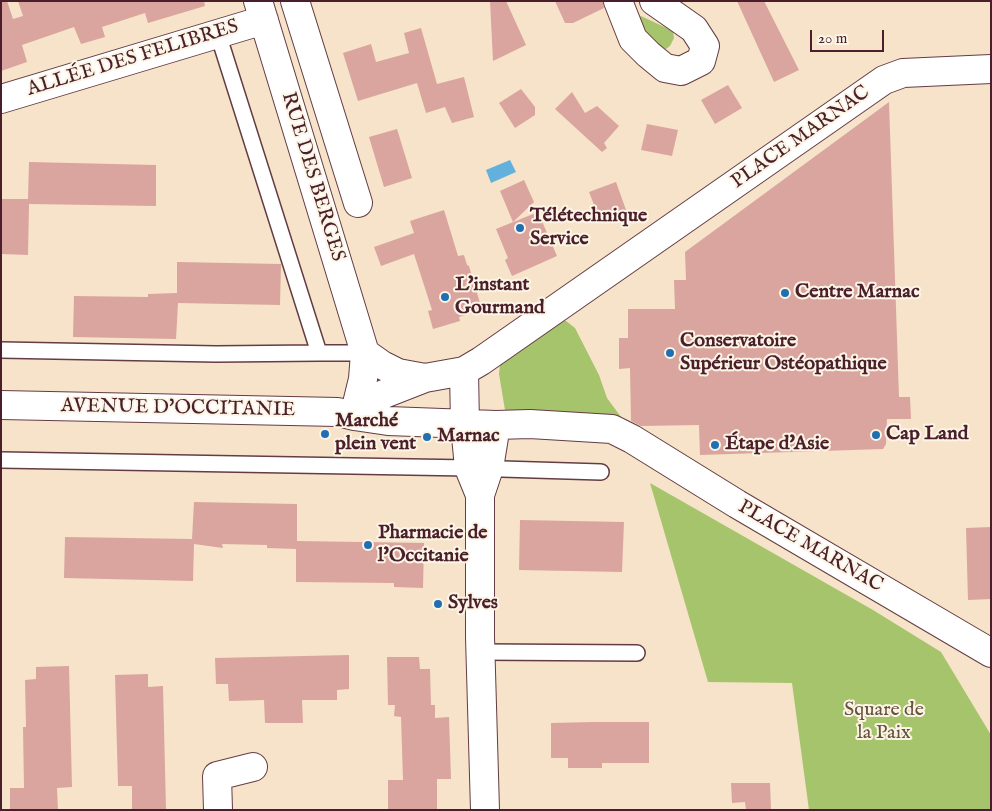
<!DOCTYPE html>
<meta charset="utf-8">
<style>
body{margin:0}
#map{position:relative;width:992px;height:811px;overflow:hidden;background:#f6e3c9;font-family:"IM FELL English",serif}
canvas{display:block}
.frame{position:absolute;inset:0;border:2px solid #4a1f2b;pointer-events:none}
.scale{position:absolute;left:810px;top:30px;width:74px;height:22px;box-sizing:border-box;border:2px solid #4a1f2b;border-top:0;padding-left:6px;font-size:15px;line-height:18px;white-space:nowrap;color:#4a1f2b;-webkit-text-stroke:4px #fcf5e5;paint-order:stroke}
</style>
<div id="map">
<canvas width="992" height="811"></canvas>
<div class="frame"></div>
<div class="scale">20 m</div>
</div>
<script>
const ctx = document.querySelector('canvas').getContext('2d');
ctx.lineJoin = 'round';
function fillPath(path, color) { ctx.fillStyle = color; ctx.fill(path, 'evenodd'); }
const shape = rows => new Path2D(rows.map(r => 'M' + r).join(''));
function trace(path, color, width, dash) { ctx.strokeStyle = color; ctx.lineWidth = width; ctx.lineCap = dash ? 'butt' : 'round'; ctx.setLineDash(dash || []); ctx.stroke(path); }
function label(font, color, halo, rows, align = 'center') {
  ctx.font = font + ' "IM FELL English",serif'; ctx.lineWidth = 4; ctx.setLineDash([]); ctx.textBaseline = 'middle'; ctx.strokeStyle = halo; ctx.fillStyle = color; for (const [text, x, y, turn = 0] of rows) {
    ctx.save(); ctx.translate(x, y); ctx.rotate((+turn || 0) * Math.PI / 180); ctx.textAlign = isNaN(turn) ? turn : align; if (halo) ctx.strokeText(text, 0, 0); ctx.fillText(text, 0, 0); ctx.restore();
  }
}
fillPath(shape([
 [641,16,673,31,674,38,670,46,666,49,658,47,641,27,638,18],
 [561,320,566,321,575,328,599,375,607,398,621,417,505,410,499,374,500,364],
 [650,483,873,610,941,652,991,735,991,810,809,810,792,683,708,682]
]), '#a6c46c');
fillPath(shape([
 [510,160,516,172,491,183,486,170]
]), '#61b1dc');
fillPath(shape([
 [1,1,7,1,13,19,23,16,18,1,204,1,205,6,148,23,145,13,102,27,105,37,81,44,74,27,22,45,27,62,1,71],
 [490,1,506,1,526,45,493,61],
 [555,1,603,1,604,8,573,23,565,23],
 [737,1,764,1,799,70,774,82],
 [421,28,437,84,464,77,474,117,452,123,445,107,426,113,417,83,358,101,343,53,371,44,376,62,409,53,404,33],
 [728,85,742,108,715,124,701,100],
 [521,89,535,107,535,115,515,128,499,103],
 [572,92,585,113,597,106,619,126,604,143,607,148,602,152,555,109],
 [889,102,899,397,910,397,911,419,887,419,886,444,883,449,700,455,699,425,641,426,631,421,630,368,619,369,619,338,628,338,628,309,675,309,674,280,686,280,685,252],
 [647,124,678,130,672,156,641,150],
 [397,129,412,178,384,187,369,137],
 [29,162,156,165,156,206,29,204,28,255,1,254,1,199,28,199],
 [524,180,534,202,513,222,500,191],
 [616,182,626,210,600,220,589,192],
 [444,210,458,256,464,255,467,265,469,266,482,310,459,317,460,321,433,329,428,311,432,310,414,254,381,266,374,247,414,233,410,221],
 [538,212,557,256,512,276,505,260,508,258,496,229],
 [177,262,281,264,280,305,178,303,176,339,73,337,74,296,148,297,148,294,177,293],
 [194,502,297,504,297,541,424,543,423,588,394,587,394,583,296,582,296,549,267,548,267,545,222,544,223,548,194,544,193,581,64,578,65,537,192,539],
 [520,520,624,522,622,572,519,570],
 [991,527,991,599,968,600,966,528],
 [349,655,349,689,337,690,337,700,302,700,303,723,265,723,264,700,229,701,228,684,216,684,215,658],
 [387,657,419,657,420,669,430,669,431,705,435,705,435,718,449,717,451,779,437,779,437,810,388,810,388,780,403,780,401,717,394,716,395,705,388,705],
 [69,666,72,787,57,788,58,810,10,810,10,788,24,788,23,727,26,727,25,680,36,679,36,667],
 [148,674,148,687,163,686,166,810,132,810,132,786,118,786,115,675],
 [594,722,649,722,649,763,602,763,602,768,568,768,568,758,551,758,551,723],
 [731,783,770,783,771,810,746,810,745,802,732,803]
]), '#daa59f');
const lane = shape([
 [1,350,216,354,319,353,218,34],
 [319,353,365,353],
 [1,460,469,468,601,472],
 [481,652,637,653]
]);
const street = shape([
 [258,1,365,353,363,379,354,416],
 [295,1,358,203],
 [618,1,633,39,648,54,665,68,681,71,701,61,705,46,694,29,654,1],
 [1,99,264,20],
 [365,353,382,365,398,373,425,378],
 [464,371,465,425,469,468,480,495],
 [1,405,338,412,354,416,388,421,496,425,530,424,612,429,632,439,737,504,991,653],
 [354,416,384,394,425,378,464,371,481,361,884,80,903,73,991,69],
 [218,810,217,776,253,767],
 [485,810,480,637,480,495,489,468,496,425]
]);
trace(lane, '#643c43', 18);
trace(street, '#643c43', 30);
trace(lane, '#fff', 15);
trace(street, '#fff', 28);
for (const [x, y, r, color] of [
 [520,228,5,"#1f6fb2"],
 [785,293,5,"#1f6fb2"],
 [445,297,5,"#1f6fb2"],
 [670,353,5,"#1f6fb2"],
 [325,434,5,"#1f6fb2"],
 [876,435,5,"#1f6fb2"],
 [427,437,5,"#1f6fb2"],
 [715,445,5,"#1f6fb2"],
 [368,545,5,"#1f6fb2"],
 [438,604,5,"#1f6fb2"]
]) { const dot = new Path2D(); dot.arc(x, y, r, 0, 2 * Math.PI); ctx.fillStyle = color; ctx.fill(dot); trace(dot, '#fcf5e5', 2); }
label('20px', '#4a1f2b', '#fcf5e5', [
 ["ALLÉE DES FELIBRES",133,59,-17],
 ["PLACE MARNAC",801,138,-35],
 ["RUE DES BERGES",312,177,73],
 ["AVENUE D'OCCITANIE",178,409,1],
 ["PLACE MARNAC",810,547,30]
]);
label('bold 20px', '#4a1f2b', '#fcf5e5', [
 ["Télétechnique",530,217],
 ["Service",530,240],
 ["L'instant",455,286],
 ["Gourmand",455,309],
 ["Centre Marnac",795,293],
 ["Conservatoire",680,342],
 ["Supérieur Ostéopathique",680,365],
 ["Marché",335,422],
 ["plein vent",335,445],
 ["Cap Land",886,435],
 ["Marnac",437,437],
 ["Étape d'Asie",725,445],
 ["Pharmacie de",378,534],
 ["l'Occitanie",378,557],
 ["Sylves",448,604]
], 'left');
label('20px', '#66513e', '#fcf5e5', [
 ["Square de",884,711],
 ["la Paix",884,734]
]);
</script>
